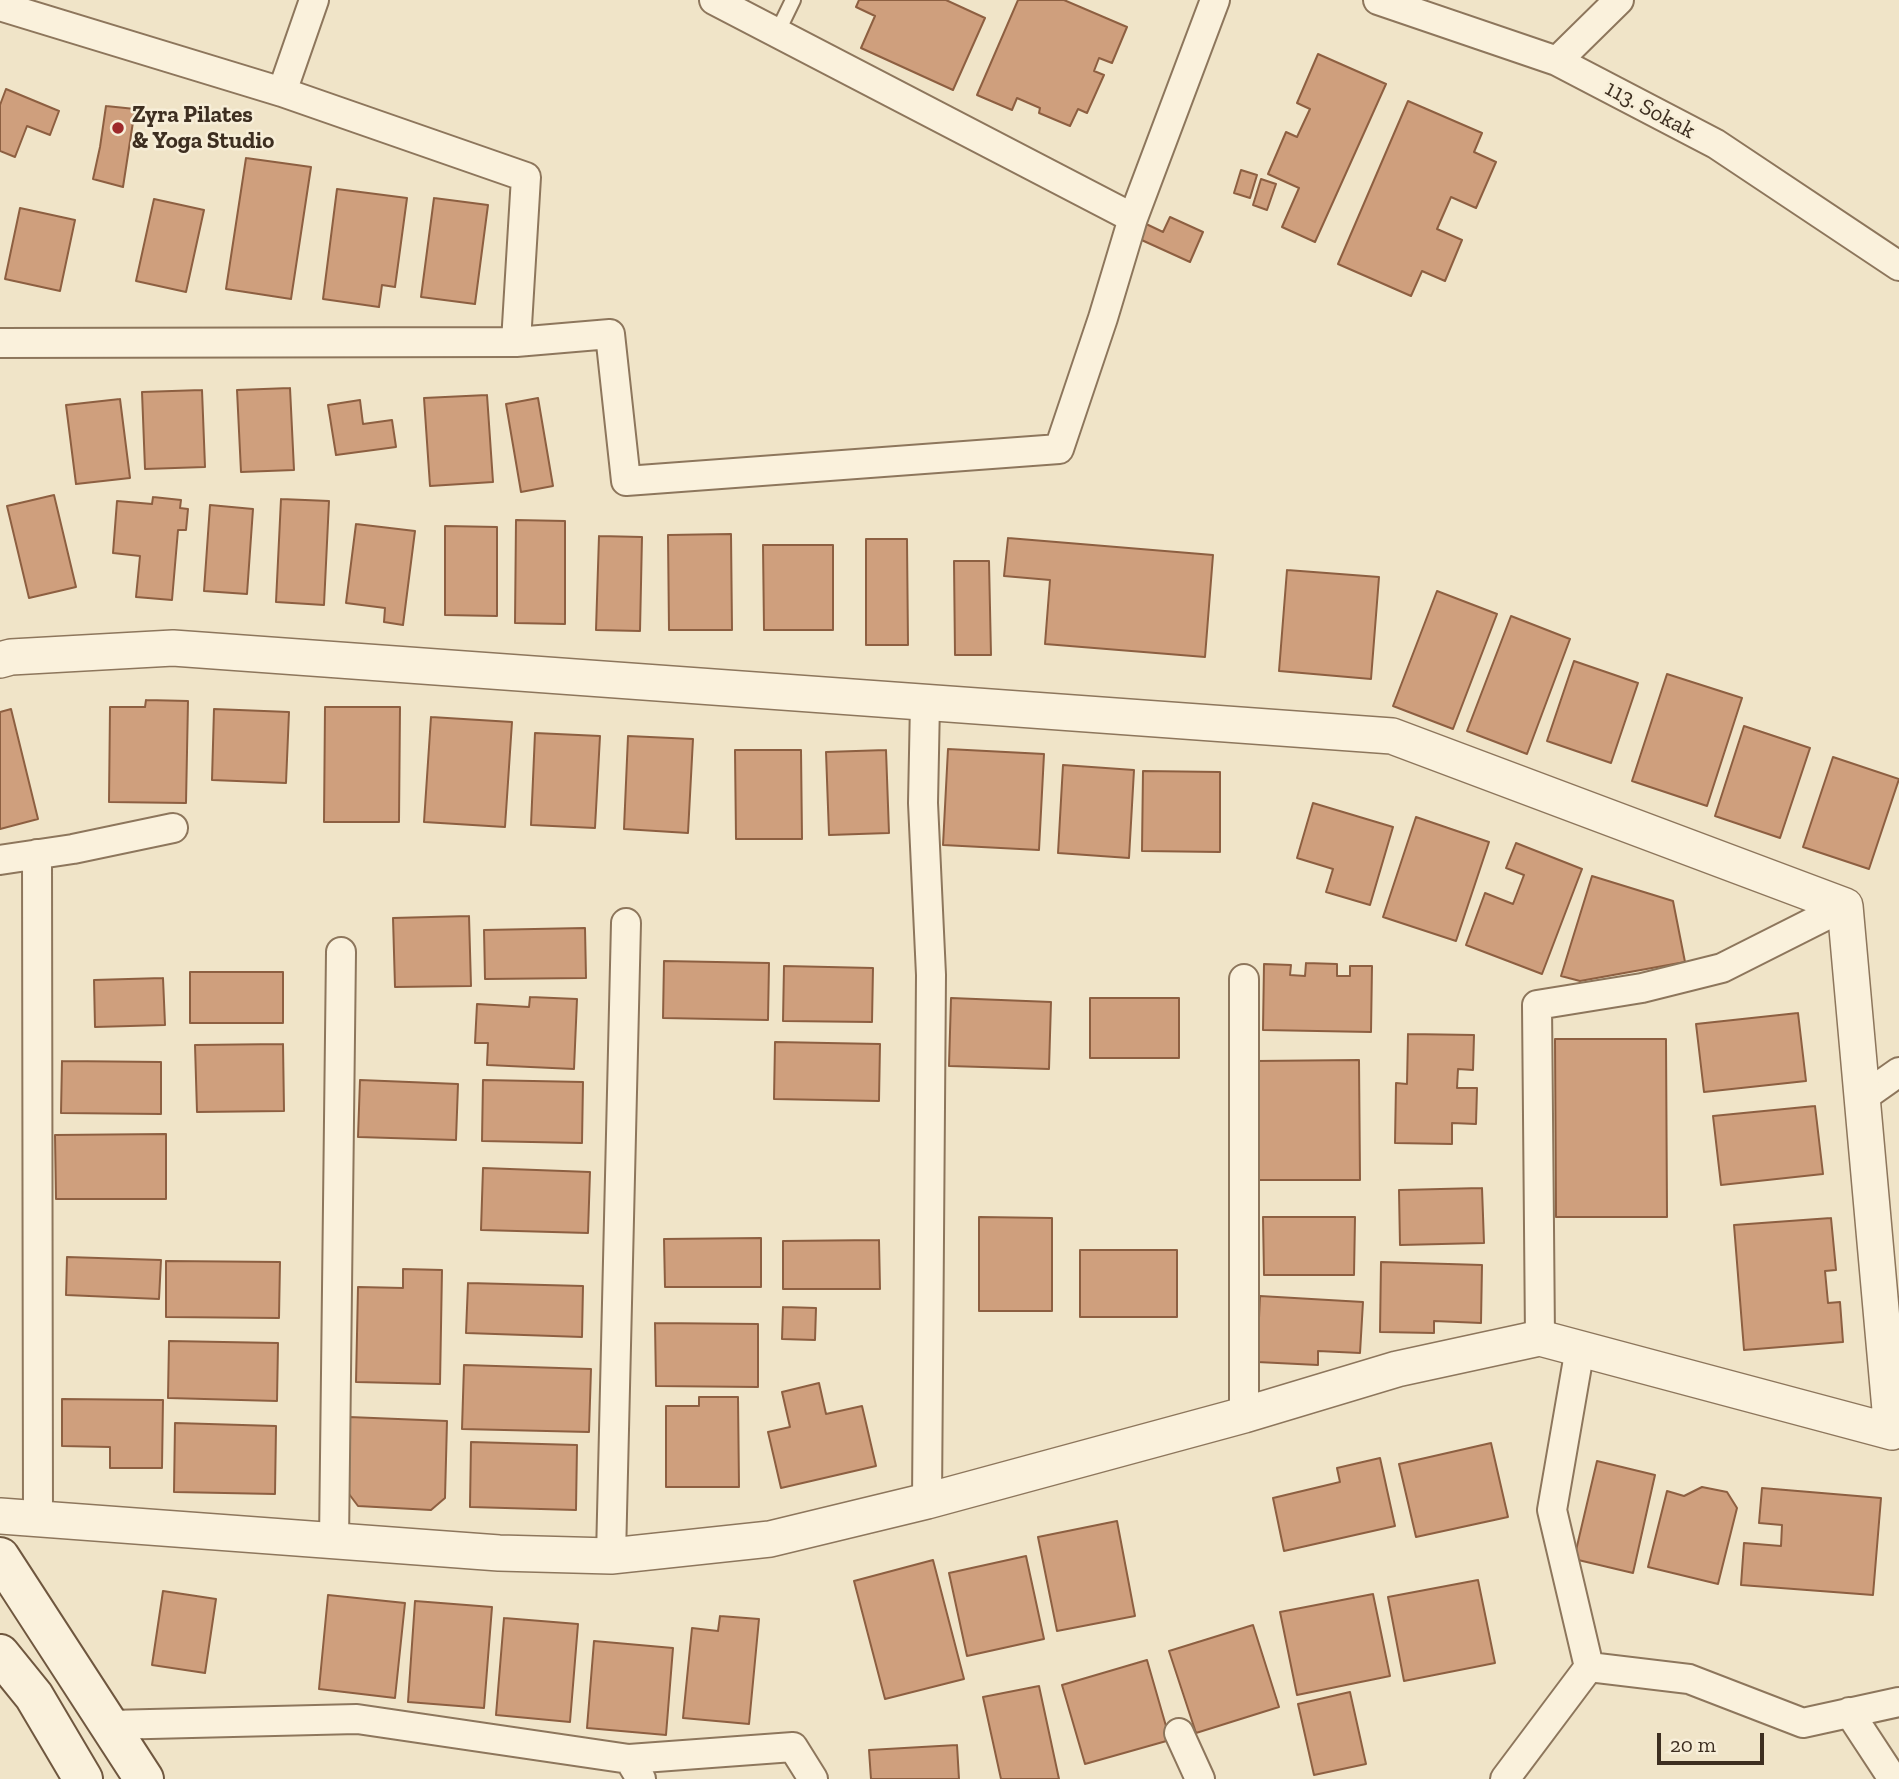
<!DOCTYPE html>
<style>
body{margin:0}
#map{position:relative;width:1899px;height:1779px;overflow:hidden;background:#f0e4c8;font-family:"Zilla Slab",serif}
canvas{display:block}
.scale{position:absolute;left:1657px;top:1733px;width:107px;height:32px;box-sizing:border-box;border:4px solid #3d2e20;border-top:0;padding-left:9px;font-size:21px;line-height:24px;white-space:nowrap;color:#3d2e20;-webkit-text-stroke:5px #f7eed8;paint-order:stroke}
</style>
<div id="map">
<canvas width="1899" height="1779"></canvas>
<div class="scale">20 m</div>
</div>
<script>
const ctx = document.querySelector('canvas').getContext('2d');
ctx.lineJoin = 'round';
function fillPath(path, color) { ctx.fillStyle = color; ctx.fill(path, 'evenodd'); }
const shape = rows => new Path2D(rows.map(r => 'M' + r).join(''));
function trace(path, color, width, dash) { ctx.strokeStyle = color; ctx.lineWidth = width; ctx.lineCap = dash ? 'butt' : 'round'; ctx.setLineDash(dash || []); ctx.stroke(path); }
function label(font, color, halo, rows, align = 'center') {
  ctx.font = font + ' "Zilla Slab",serif'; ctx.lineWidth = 5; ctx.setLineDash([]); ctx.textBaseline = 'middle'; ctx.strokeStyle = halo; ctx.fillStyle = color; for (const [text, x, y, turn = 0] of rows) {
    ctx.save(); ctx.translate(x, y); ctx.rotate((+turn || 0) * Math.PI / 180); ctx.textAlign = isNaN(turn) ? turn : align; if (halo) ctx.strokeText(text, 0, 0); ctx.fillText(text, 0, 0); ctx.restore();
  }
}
const building = shape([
 [859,0,946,0,985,18,953,90,861,48,875,16,856,7,859,0],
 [1018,0,1064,0,1127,27,1112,63,1099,58,1094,71,1104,75,1087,113,1078,109,1070,126,1039,113,1040,108,1017,98,1012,110,977,95,1018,0],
 [1318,54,1386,84,1315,242,1282,227,1299,188,1268,174,1286,132,1297,137,1310,109,1297,103,1318,54],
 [6,89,59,111,50,135,27,126,15,157,0,151,0,105,6,89],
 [1408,101,1482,133,1474,152,1496,162,1476,208,1451,197,1437,229,1462,240,1445,281,1422,271,1411,296,1338,264,1408,101],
 [106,106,135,109,123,187,93,179,100,147,106,106],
 [246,158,311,167,291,299,226,289,246,158],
 [1241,170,1257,175,1250,198,1234,193,1241,170],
 [1261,179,1276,184,1267,210,1253,205,1261,179],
 [337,189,407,198,395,287,382,285,379,307,323,299,337,189],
 [434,198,488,205,475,304,421,297,434,198],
 [154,199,204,210,186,292,136,281,154,199],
 [20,208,75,220,60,291,5,279,20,208],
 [1170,217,1203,232,1190,262,1135,237,1142,222,1163,232,1170,217],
 [290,388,294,470,241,472,237,390,290,388],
 [202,390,205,467,145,469,142,392,202,390],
 [487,395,493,482,430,486,424,398,487,395],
 [538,398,553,486,521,492,506,404,538,398],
 [120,399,130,478,76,484,66,405,120,399],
 [360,400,363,424,392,420,396,447,336,455,328,405,360,400],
 [54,495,76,587,29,598,7,506,54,495],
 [153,497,181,500,180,508,188,509,186,530,178,530,172,600,136,597,140,556,113,553,117,501,152,504,153,497],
 [281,499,329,501,324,605,276,602,281,499],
 [210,505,253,509,247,594,204,591,210,505],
 [516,520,565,521,565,624,515,623,516,520],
 [356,524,415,531,403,625,384,622,385,608,346,603,356,524],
 [445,526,497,527,497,616,445,615,445,526],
 [731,534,732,630,669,630,668,535,731,534],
 [599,536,642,537,640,631,596,630,599,536],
 [1008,538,1213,555,1205,657,1045,644,1050,580,1004,576,1008,538],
 [866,539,907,539,908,645,866,645,866,539],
 [763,545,833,545,833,630,764,630,763,545],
 [954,561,989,561,991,655,955,655,954,561],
 [1287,570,1379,577,1371,679,1279,671,1287,570],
 [1437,591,1497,614,1453,729,1393,706,1437,591],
 [1511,616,1570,639,1527,754,1467,731,1511,616],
 [1574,661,1638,683,1611,763,1547,741,1574,661],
 [1667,674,1742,698,1707,806,1632,781,1667,674],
 [146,700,188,701,186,803,109,802,110,707,145,707,146,700],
 [325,707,400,707,399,822,324,822,325,707],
 [11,709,38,819,0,829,0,712,11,709],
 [214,709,289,712,286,783,212,780,214,709],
 [431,717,512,722,505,827,424,822,431,717],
 [1744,726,1810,748,1780,838,1715,816,1744,726],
 [535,733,600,736,595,828,531,825,535,733],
 [628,736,693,739,688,833,624,829,628,736],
 [948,749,1044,754,1039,850,943,845,948,749],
 [735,750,801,750,802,839,736,839,735,750],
 [886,750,889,833,829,835,826,752,886,750],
 [1833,757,1899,779,1869,869,1803,847,1833,757],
 [1063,765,1134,770,1129,858,1058,853,1063,765],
 [1143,771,1220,772,1220,852,1142,851,1143,771],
 [1313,803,1393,827,1370,905,1326,892,1333,869,1297,858,1313,803],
 [1416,817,1489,842,1456,941,1383,917,1416,817],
 [1516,843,1582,869,1542,974,1466,945,1485,893,1513,904,1524,875,1506,868,1516,843],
 [1592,876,1673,901,1685,962,1580,981,1561,976,1592,876],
 [469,916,471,986,395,987,393,918,469,916],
 [585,928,586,978,485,979,484,930,585,928],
 [664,961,769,963,768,1020,663,1018,664,961],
 [1306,963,1337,964,1337,976,1350,976,1350,966,1372,966,1371,1032,1263,1030,1264,964,1291,965,1290,975,1305,976,1306,963],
 [784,966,873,968,872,1022,783,1021,784,966],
 [190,972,283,972,283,1023,190,1023,190,972],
 [163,978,165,1025,95,1027,94,980,163,978],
 [530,997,577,999,574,1069,487,1065,488,1043,475,1043,477,1004,529,1007,530,997],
 [951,998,1051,1002,1049,1069,949,1066,951,998],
 [1090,998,1179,998,1179,1058,1090,1058,1090,998],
 [1798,1013,1806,1081,1704,1092,1696,1024,1798,1013],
 [1408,1034,1474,1035,1473,1070,1458,1069,1457,1088,1477,1088,1476,1124,1452,1123,1452,1144,1395,1143,1396,1083,1407,1084,1408,1034],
 [1555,1039,1666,1039,1667,1217,1556,1217,1555,1039],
 [775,1042,880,1044,879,1101,774,1099,775,1042],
 [283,1044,284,1111,197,1112,195,1045,283,1044],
 [1359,1060,1360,1180,1257,1180,1255,1061,1359,1060],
 [62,1061,161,1062,161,1114,61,1113,62,1061],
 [360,1080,458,1084,456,1140,358,1137,360,1080],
 [483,1080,583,1082,582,1143,482,1141,483,1080],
 [1815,1106,1823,1174,1721,1185,1713,1116,1815,1106],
 [166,1134,166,1199,56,1199,55,1135,166,1134],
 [483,1168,590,1172,588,1233,481,1230,483,1168],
 [1482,1188,1484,1243,1400,1245,1399,1190,1482,1188],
 [979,1217,1052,1218,1052,1311,979,1311,979,1217],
 [1263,1217,1355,1217,1354,1275,1264,1275,1263,1217],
 [1831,1218,1836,1270,1825,1271,1828,1303,1840,1302,1843,1342,1744,1350,1734,1225,1831,1218],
 [761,1238,761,1287,665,1287,664,1239,761,1238],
 [879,1240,880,1289,783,1289,783,1241,879,1240],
 [1080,1250,1177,1250,1177,1317,1080,1317,1080,1250],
 [67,1257,161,1260,159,1299,66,1295,67,1257],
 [166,1261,280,1262,279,1318,166,1317,166,1261],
 [1381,1262,1482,1265,1481,1323,1434,1321,1434,1333,1380,1332,1381,1262],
 [403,1269,442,1270,440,1384,356,1382,358,1287,403,1288,403,1269],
 [468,1283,583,1286,582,1337,466,1333,468,1283],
 [1260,1296,1363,1302,1360,1353,1318,1351,1318,1365,1257,1362,1260,1296],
 [783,1307,816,1308,815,1340,782,1339,783,1307],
 [655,1323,758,1324,758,1387,656,1386,655,1323],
 [169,1341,278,1343,277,1401,168,1398,169,1341],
 [464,1365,591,1369,589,1432,462,1429,464,1365],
 [819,1383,826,1414,862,1406,876,1466,781,1488,768,1432,790,1427,782,1392,819,1383],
 [699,1397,738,1397,739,1487,666,1487,666,1406,699,1406,699,1397],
 [62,1399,163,1400,162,1468,110,1468,110,1447,62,1446,62,1399],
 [349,1417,447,1421,445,1498,431,1510,358,1506,346,1490,349,1417],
 [175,1423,276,1426,275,1494,174,1492,175,1423],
 [471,1442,577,1445,576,1510,470,1507,471,1442],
 [1491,1443,1508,1517,1416,1537,1399,1464,1491,1443],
 [1380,1458,1395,1526,1284,1551,1273,1498,1340,1482,1337,1468,1380,1458],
 [1597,1461,1655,1475,1633,1573,1574,1559,1597,1461],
 [1702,1487,1727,1492,1737,1508,1718,1584,1648,1567,1667,1491,1684,1496,1702,1487],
 [1762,1488,1881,1498,1873,1595,1741,1585,1744,1543,1781,1546,1782,1525,1759,1523,1762,1488],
 [1117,1521,1135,1616,1057,1631,1038,1537,1117,1521],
 [1026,1556,1044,1639,967,1656,949,1573,1026,1556],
 [933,1560,964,1679,885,1699,854,1581,933,1560],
 [1478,1580,1495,1663,1404,1681,1388,1597,1478,1580],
 [163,1591,216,1599,205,1673,152,1665,163,1591],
 [1373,1594,1390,1676,1297,1695,1280,1612,1373,1594],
 [328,1595,405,1603,395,1698,319,1689,328,1595],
 [415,1601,492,1607,484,1708,408,1702,415,1601],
 [720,1616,759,1619,749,1724,683,1718,692,1628,718,1631,720,1616],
 [504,1618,578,1624,570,1722,496,1715,504,1618],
 [1253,1625,1279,1707,1196,1733,1169,1651,1253,1625],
 [594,1641,673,1648,666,1735,587,1728,594,1641],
 [1147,1660,1170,1740,1085,1764,1062,1685,1147,1660],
 [1039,1686,1059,1779,1001,1779,983,1697,1039,1686],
 [1350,1692,1366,1764,1314,1775,1298,1704,1350,1692],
 [957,1745,959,1779,871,1779,869,1750,957,1745]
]);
fillPath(building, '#cf9f7d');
trace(building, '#8d5f41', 2);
const service = shape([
 [777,33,793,0]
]);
const minor = shape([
 [714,0,1133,218,1215,0],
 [1378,0,1557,61,1716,144,1899,266],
 [0,6,282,92,526,177,516,342,0,343],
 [1557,61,1619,0],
 [282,92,314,0],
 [516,342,610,334,626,481,1059,449,1103,318,1133,218],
 [925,703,923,803,931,975,927,1501],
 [37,854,38,1519],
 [0,860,73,849,173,828],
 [1862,1098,1899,1072],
 [1540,1338,1537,1005,1642,988,1722,968,1845,906],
 [1580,1348,1552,1510,1589,1667],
 [1244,1415,1244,979],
 [334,1541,341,952],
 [611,1556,626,923],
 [1849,1712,1893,1779],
 [109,1725,357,1719,629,1759,641,1779],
 [1179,1733,1200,1779],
 [629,1759,793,1747,813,1779],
 [1505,1779,1589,1667,1689,1679,1803,1723,1899,1702]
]);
const tertiary = shape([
 [0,660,11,657,173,648,1392,736,1845,906,1892,1432,1540,1338,1397,1369,1244,1415,927,1501,770,1539,611,1556,499,1553,0,1516]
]);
const secondary = shape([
 [0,1557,144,1779],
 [0,1654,34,1696,83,1779]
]);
trace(service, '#8d765c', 18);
trace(minor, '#8d765c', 32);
trace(tertiary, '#8d765c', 38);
trace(secondary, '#6f573f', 42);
trace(service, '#faf1dc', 14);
trace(minor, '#faf1dc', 28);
trace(tertiary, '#faf1dc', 35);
trace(secondary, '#faf1dc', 38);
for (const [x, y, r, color] of [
 [118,128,7,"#9e2a2b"]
]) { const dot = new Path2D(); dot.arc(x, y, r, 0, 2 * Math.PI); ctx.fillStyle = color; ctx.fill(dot); trace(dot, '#f7eed8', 2.5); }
label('23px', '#3d2e20', '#f7eed8', [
 ["113. Sokak",1650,110,28]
]);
label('bold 23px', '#3d2e20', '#f7eed8', [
 ["Zyra Pilates",132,115],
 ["& Yoga Studio",132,141]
], 'left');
</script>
